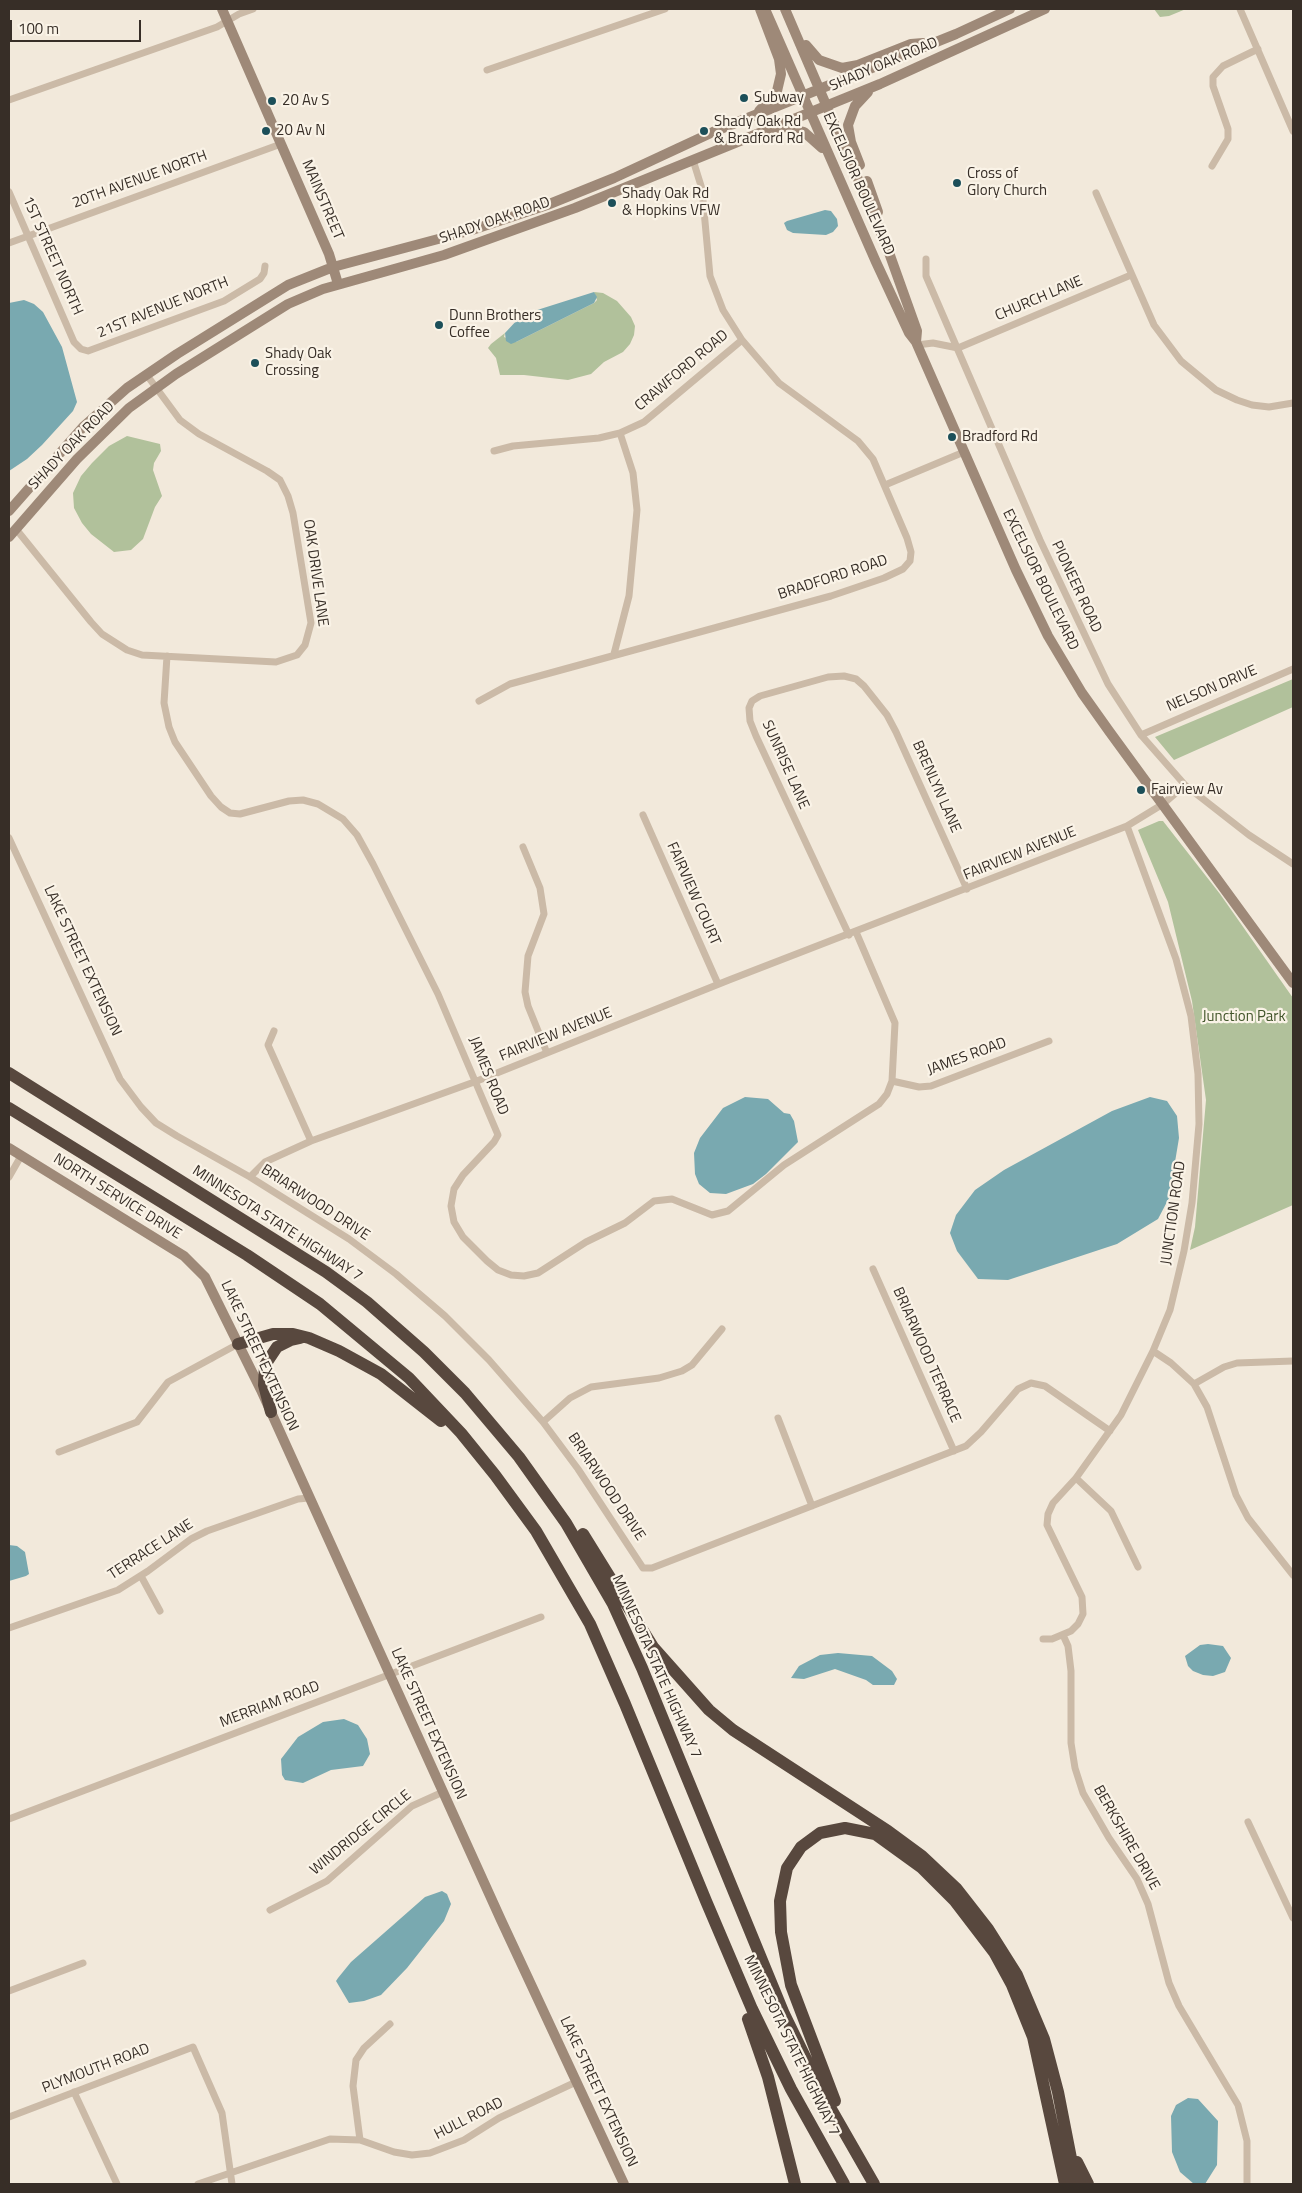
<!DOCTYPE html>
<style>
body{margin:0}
#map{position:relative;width:1302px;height:2193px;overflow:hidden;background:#f2e9db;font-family:"Titillium Web",sans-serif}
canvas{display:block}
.frame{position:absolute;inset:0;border:10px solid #372e27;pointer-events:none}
.scale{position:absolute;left:10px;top:20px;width:131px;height:22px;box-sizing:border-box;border:2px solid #372e27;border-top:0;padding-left:6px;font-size:15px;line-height:18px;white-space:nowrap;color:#372e27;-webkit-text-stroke:4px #faf3e7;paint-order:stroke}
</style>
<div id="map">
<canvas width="1302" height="2193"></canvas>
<div class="frame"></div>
<div class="scale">100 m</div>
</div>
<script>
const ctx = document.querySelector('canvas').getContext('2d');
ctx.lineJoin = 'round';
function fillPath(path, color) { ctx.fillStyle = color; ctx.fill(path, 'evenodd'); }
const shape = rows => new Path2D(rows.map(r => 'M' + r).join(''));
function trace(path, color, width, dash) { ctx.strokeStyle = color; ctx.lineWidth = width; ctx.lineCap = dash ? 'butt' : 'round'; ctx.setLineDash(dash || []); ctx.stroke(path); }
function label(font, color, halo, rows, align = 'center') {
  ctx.font = font + ' "Titillium Web",sans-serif'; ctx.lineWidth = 4.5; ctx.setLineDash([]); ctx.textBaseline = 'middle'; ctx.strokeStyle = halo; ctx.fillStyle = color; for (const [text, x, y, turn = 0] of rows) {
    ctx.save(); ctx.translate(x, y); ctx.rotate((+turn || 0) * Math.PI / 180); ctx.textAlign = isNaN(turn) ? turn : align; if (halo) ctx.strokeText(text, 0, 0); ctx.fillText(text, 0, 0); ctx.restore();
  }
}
fillPath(shape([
 [1154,9,1186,9,1169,16,1160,17],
 [594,292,603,293,617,301,631,317,635,326,634,335,630,344,623,352,604,362,591,374,568,380,524,375,500,375,496,358,488,348,491,344,505,333,504,337,516,342,594,303,597,300],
 [127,436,160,444,161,451,154,463,153,470,162,496,155,507,143,539,131,550,114,552,91,534,82,523,74,508,73,493,81,476,92,463,109,446],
 [1293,679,1293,707,1174,760,1155,737],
 [1159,821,1163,821,1220,894,1293,998,1293,1205,1190,1250,1195,1227,1206,1100,1192,1001,1168,902,1138,830]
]), '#b1c19b');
fillPath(shape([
 [825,210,831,211,837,219,838,226,833,232,826,235,793,233,787,230,784,223,787,221],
 [594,292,597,297,594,303,516,342,511,344,506,341,505,333,518,319,534,311],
 [24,300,34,304,43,312,62,347,77,402,73,411,42,445,27,459,9,471,9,303],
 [745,1097,768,1099,784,1113,790,1114,794,1121,798,1142,766,1174,753,1184,726,1194,710,1193,699,1184,695,1174,694,1153,700,1138,723,1108],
 [1150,1097,1167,1101,1177,1116,1179,1138,1169,1198,1158,1219,1117,1244,1008,1280,978,1279,957,1251,950,1233,956,1215,975,1190,1004,1170,1112,1111],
 [9,1545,17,1546,25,1552,29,1574,26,1576,9,1581],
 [1208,1644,1223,1646,1231,1658,1225,1672,1213,1676,1203,1675,1193,1671,1188,1666,1185,1656,1200,1645],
 [838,1653,872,1656,892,1671,897,1679,894,1685,873,1685,866,1680,835,1669,804,1679,791,1678,799,1666,820,1655],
 [344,1719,358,1725,367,1739,370,1754,363,1766,331,1770,303,1783,285,1780,282,1775,281,1759,298,1737,323,1722],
 [442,1891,447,1894,451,1904,444,1921,407,1968,381,1995,364,2001,349,2003,336,1981,338,1978,351,1962,425,1897],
 [1188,2098,1198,2099,1218,2121,1217,2165,1205,2184,1194,2184,1180,2172,1172,2152,1171,2116,1176,2105]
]), '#79a9b0');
trace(shape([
 [1240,9,1293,131],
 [487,70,665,9],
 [9,100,217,27,239,14,253,9],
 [1212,166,1228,139,1228,129,1213,86,1213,77,1223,66,1258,49],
 [9,192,74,342,81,349,88,351,224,301,260,279,264,273,265,266],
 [1096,193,1154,325,1181,361,1216,390,1237,400,1252,405,1269,407,1293,403],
 [9,243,281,144],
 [926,259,926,276,1040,540,1108,684,1141,735,1185,785,1249,835,1293,864],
 [917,345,933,343,958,348,1131,275],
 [494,451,513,446,599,438,620,433,644,422,656,412,742,340],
 [885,485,964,452],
 [16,529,91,622,102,634,127,650,142,655,276,662,297,655,305,645,311,623,293,513,288,496,280,480,267,471,199,434,180,420,146,374],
 [614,654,629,596,637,510,633,473,620,433],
 [167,656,164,703,169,727,175,742,211,796,221,807,230,813,240,814,289,801,303,800,318,804,343,819,357,835,373,864,438,994,498,1135,494,1142,463,1175,454,1189,451,1206,454,1222,463,1237,487,1261,498,1270,511,1275,524,1276,538,1273,586,1242,625,1223,654,1201,672,1199,712,1215,728,1211,784,1165,879,1104,887,1094,892,1081,895,1023,856,932],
 [479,701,510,684,831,596,884,578,903,569,910,561,911,552,907,538,873,459,858,441,779,383,742,340,723,310,710,276,702,189,693,160],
 [1141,735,1293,669],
 [643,815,718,984],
 [1127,826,1176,959,1191,1016,1198,1074,1199,1124,1192,1203,1184,1251,1170,1310,1153,1351,1121,1415,1076,1478,1111,1511,1138,1567],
 [9,838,120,1079,141,1107,156,1123,177,1136,250,1177,349,1239,396,1274,445,1316,489,1360,543,1422,578,1469,643,1568,652,1568,966,1446,981,1432,1018,1389,1031,1383,1045,1386,1110,1431],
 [523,847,540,888,544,914,528,956,525,992,528,1006,547,1053],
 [849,935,756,736,750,721,749,708,752,701,760,696,828,677,844,676,856,679,864,686,887,715,896,732,967,889],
 [274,1031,268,1045,311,1141],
 [892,1081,919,1087,931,1086,1049,1041],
 [9,1177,21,1156],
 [250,1177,265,1162,311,1141,477,1081,729,980,1127,826,1163,804,1185,785],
 [873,1269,954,1451],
 [1153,1351,1171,1363,1194,1384,1207,1407,1236,1495,1248,1518,1293,1575],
 [1194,1384,1224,1367,1237,1363,1293,1361],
 [778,1418,812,1506],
 [543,1422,570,1398,591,1387,659,1378,682,1371,692,1365,722,1329],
 [59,1452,137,1422,168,1382,238,1344],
 [141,1576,160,1611],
 [9,1628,118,1590,148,1571,191,1539,207,1531,298,1499,309,1498],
 [1063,1635,1068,1646,1071,1671,1071,1743,1075,1768,1083,1793,1109,1838,1137,1879,1148,1904,1169,1983,1179,2006,1238,2105,1247,2141,1247,2184],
 [1043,1639,1052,1639,1071,1631,1078,1624,1083,1614,1082,1597,1047,1525,1048,1514,1053,1503,1076,1478],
 [9,1819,541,1617],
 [1248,1822,1293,1918],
 [270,1910,327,1881,412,1806,443,1792],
 [9,1991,83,1963],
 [74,2092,117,2184],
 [9,2117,193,2047,222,2113,232,2184],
 [360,2140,353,2086,356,2060,364,2048,390,2024],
 [198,2184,330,2139,360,2140,394,2152,412,2155,430,2153,464,2140,499,2118,576,2082]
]), '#cbbaa7', 7);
trace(shape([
 [222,9,329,254,338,284],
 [765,9,876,262,909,333,916,342,1016,570,1048,636,1082,693,1109,731,1293,983],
 [785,9,887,247,917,331,916,342],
 [806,45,819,60,842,68,858,65,911,44,923,43],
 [759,111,777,91,781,74,779,59,760,9],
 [779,128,785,127,804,132,822,148],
 [860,165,851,142,848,125,855,106,868,92],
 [867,181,878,212],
 [9,511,83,427,127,388,177,354,288,285,333,267,472,230,547,205,614,178,713,132,956,34,1010,9],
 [9,537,77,459,129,408,176,374,288,304,323,289,444,255,575,208,880,84,1045,9],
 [9,1148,184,1256,205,1277,261,1390,501,1920,624,2184]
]), '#9e8978', 10);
trace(shape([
 [9,1073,326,1272,367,1302,424,1352,465,1393,519,1457,566,1523,613,1604,642,1668,784,2014,827,2102,874,2184],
 [9,1108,247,1255,320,1304,409,1378,461,1433,495,1475,536,1531,590,1624,625,1704,706,1901,752,2009,791,2089,844,2184],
 [238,1344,273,1334,293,1334,309,1338,339,1351,381,1374,441,1421],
 [271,1412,264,1385,265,1365,277,1347,291,1340,300,1338],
 [583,1534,653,1647,709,1710,733,1730,888,1831,922,1856,956,1888,988,1929,1017,1975,1044,2039,1058,2092,1076,2184],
 [748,2019,768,2077,795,2184],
 [835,2101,791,1985,781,1932,780,1901,787,1868,801,1847,820,1833,845,1828,875,1834,922,1868,955,1901,994,1952,1012,1985,1033,2037,1065,2184],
 [1077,2162,1088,2184]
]), '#58483e', 12);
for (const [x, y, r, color] of [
 [744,98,5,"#1c4f59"],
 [272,101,5,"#1c4f59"],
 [266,131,5,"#1c4f59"],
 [704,131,5,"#1c4f59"],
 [957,183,5,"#1c4f59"],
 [612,203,5,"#1c4f59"],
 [439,325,5,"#1c4f59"],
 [255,363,5,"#1c4f59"],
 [952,437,5,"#1c4f59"],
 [1141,790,5,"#1c4f59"]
]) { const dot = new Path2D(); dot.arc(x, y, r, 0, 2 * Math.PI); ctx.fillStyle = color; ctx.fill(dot); trace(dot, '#faf3e7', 2); }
label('15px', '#372e27', '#faf3e7', [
 ["SHADY OAK ROAD",884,65,-23],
 ["20TH AVENUE NORTH",140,180,-20],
 ["EXCELSIOR BOULEVARD",858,184,66],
 ["MAINSTREET",322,200,67],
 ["SHADY OAK ROAD",495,221,-19],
 ["1ST STREET NORTH",52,256,66],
 ["CHURCH LANE",1039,299,-23],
 ["21ST AVENUE NORTH",163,308,-22],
 ["CRAWFORD ROAD",682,371,-40],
 ["SHADY OAK ROAD",72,446,-46],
 ["OAK DRIVE LANE",315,573,82],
 ["BRADFORD ROAD",833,578,-18],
 ["EXCELSIOR BOULEVARD",1040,580,64],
 ["PIONEER ROAD",1076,587,65],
 ["NELSON DRIVE",1212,689,-23],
 ["SUNRISE LANE",785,765,66],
 ["BRENLYN LANE",936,787,66],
 ["FAIRVIEW AVENUE",1020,854,-22],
 ["FAIRVIEW COURT",693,894,66],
 ["LAKE STREET EXTENSION",82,961,65],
 ["FAIRVIEW AVENUE",556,1035,-22],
 ["JAMES ROAD",967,1057,-20],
 ["JAMES ROAD",488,1076,68],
 ["NORTH SERVICE DRIVE",117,1197,32],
 ["BRIARWOOD DRIVE",315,1203,33],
 ["JUNCTION ROAD",1174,1213,-82],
 ["MINNESOTA STATE HIGHWAY 7",277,1224,33],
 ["BRIARWOOD TERRACE",926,1355,66],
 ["LAKE STREET EXTENSION",259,1356,65],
 ["BRIARWOOD DRIVE",606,1487,56],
 ["TERRACE LANE",151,1550,-33],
 ["MINNESOTA STATE HIGHWAY 7",656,1667,66],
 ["MERRIAM ROAD",270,1705,-21],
 ["LAKE STREET EXTENSION",428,1724,66],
 ["WINDRIDGE CIRCLE",361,1833,-39],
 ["BERKSHIRE DRIVE",1126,1838,60],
 ["MINNESOTA STATE HIGHWAY 7",791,2046,64],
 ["PLYMOUTH ROAD",96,2069,-21],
 ["LAKE STREET EXTENSION",598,2092,65],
 ["HULL ROAD",469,2119,-27]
]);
label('15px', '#372e27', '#faf3e7', [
 ["Subway",754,98],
 ["20 Av S",282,101],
 ["Shady Oak Rd",714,122],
 ["& Bradford Rd",714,139],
 ["20 Av N",276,131],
 ["Cross of",967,174],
 ["Glory Church",967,191],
 ["Shady Oak Rd",622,194],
 ["& Hopkins VFW",622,211],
 ["Dunn Brothers",449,316],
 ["Coffee",449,333],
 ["Shady Oak",265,354],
 ["Crossing",265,371],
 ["Bradford Rd",962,437],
 ["Fairview Av",1151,790]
], 'left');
label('15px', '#42552b', '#faf3e7', [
 ["Junction Park",1244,1017]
]);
</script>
